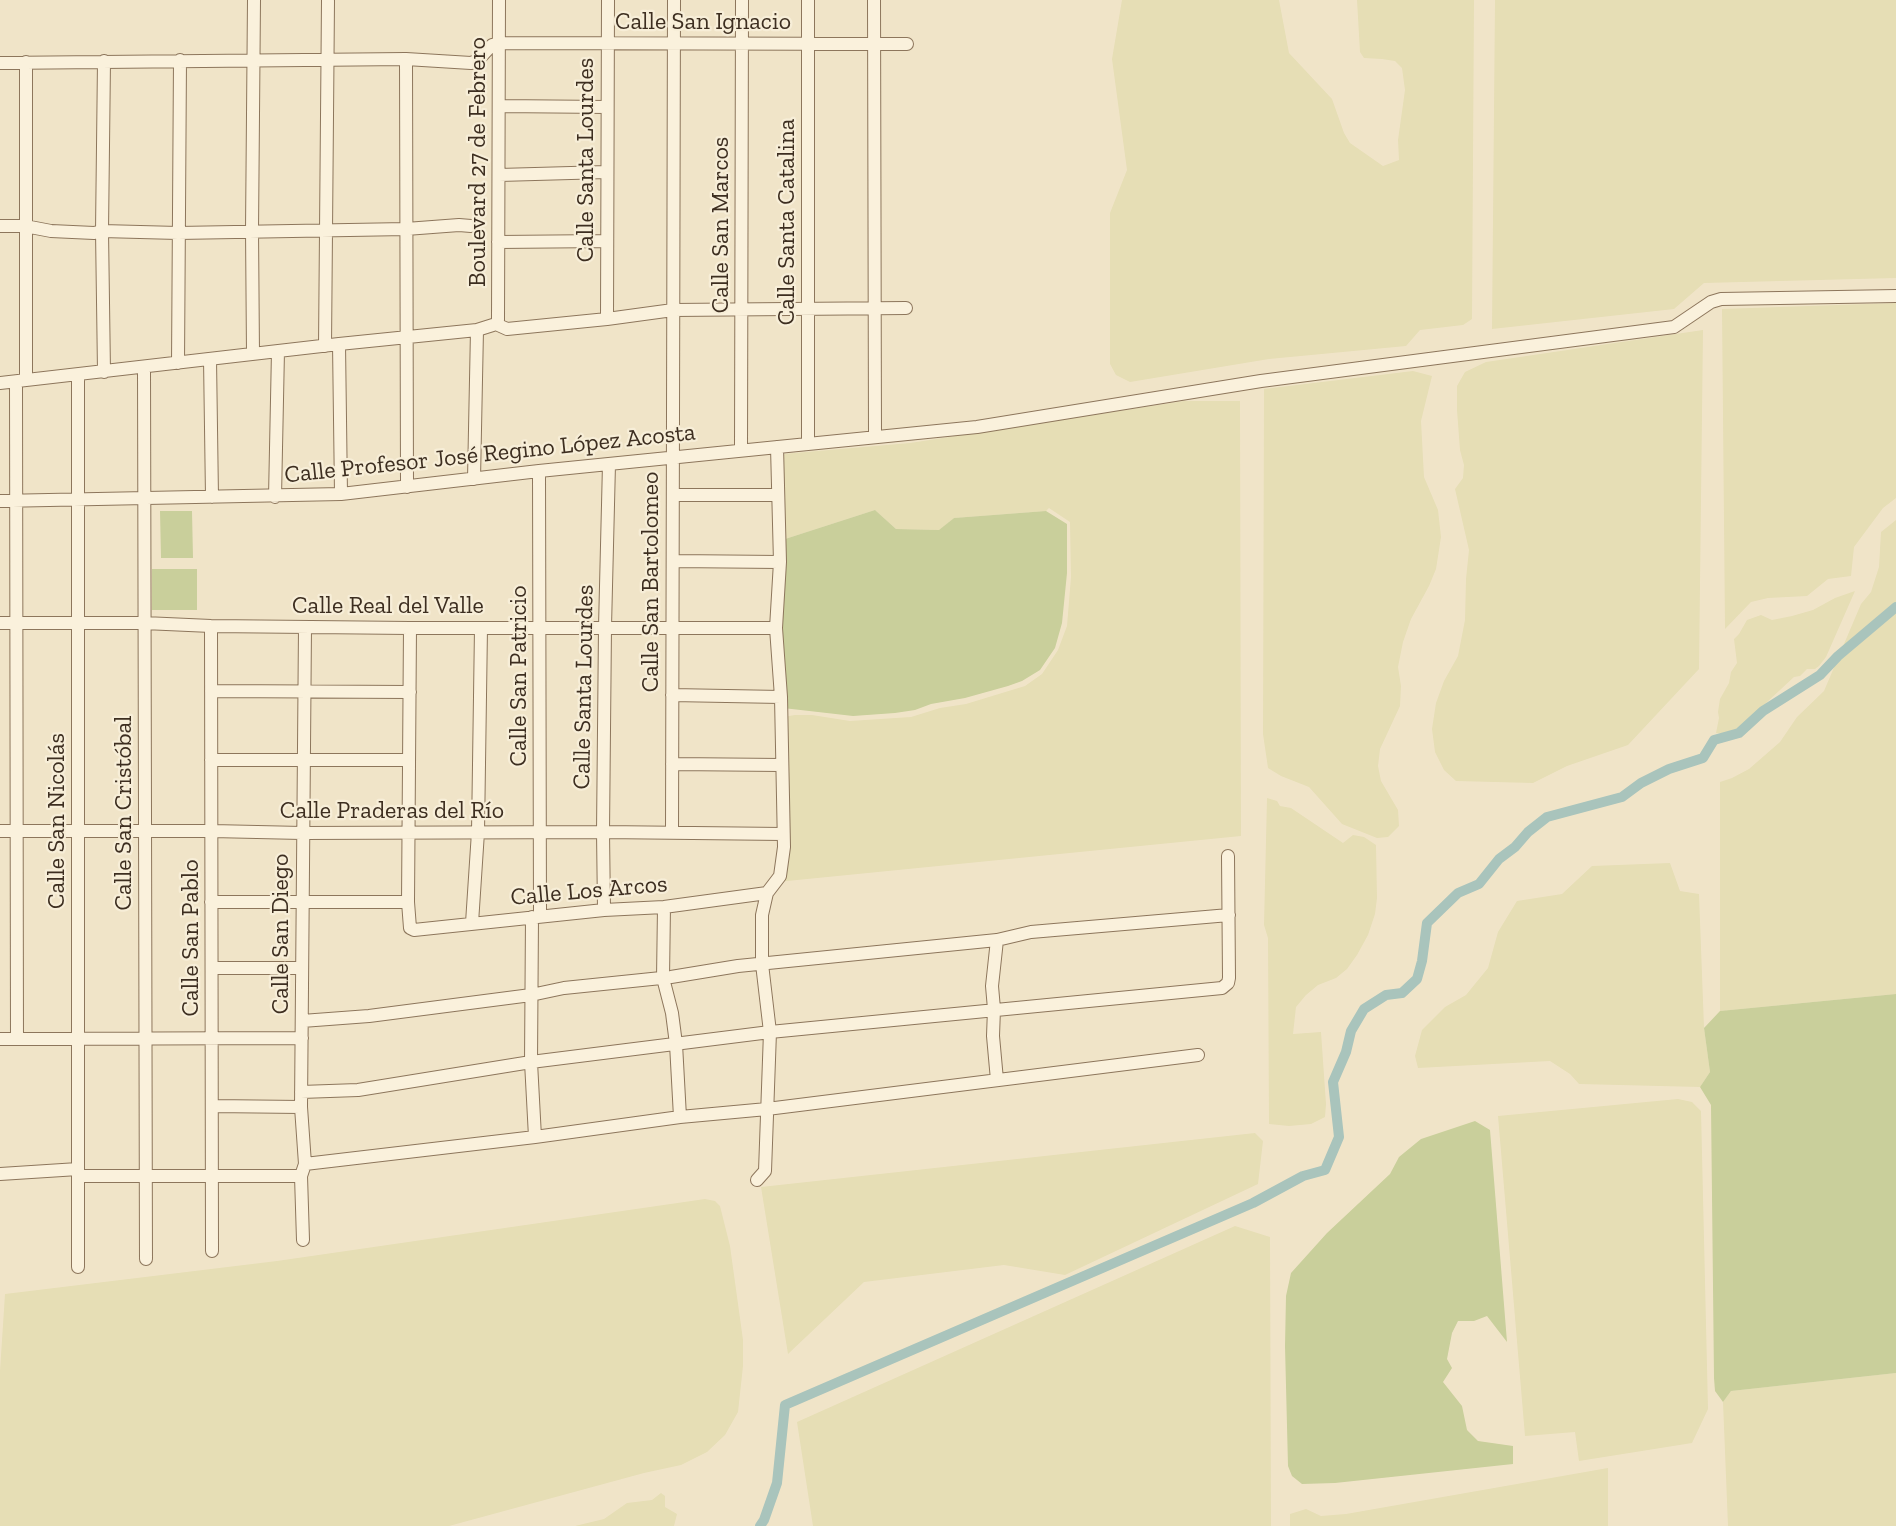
<!DOCTYPE html>
<meta charset="utf-8">
<style>
body{margin:0}
canvas{display:block;background:#f0e4c8}
</style>
<canvas width="1896" height="1526"></canvas>
<script>
const ctx = document.querySelector('canvas').getContext('2d');
ctx.lineJoin = 'round';
function fillPath(path, color) { ctx.fillStyle = color; ctx.fill(path, 'evenodd'); }
const shape = rows => new Path2D(rows.map(r => 'M' + r).join(''));
function trace(path, color, width, dash) { ctx.strokeStyle = color; ctx.lineWidth = width; ctx.lineCap = dash ? 'butt' : 'round'; ctx.setLineDash(dash || []); ctx.stroke(path); }
function label(font, color, halo, rows, align = 'center') {
  ctx.font = font + ' "Zilla Slab",serif'; ctx.lineWidth = 4.5; ctx.setLineDash([]); ctx.textBaseline = 'middle'; ctx.strokeStyle = halo; ctx.fillStyle = color; for (const [text, x, y, turn = 0] of rows) {
    ctx.save(); ctx.translate(x, y); ctx.rotate((+turn || 0) * Math.PI / 180); ctx.textAlign = isNaN(turn) ? turn : align; if (halo) ctx.strokeText(text, 0, 0); ctx.fillText(text, 0, 0); ctx.restore();
  }
}
fillPath(shape([
 [1122,0,1279,0,1289,53,1332,99,1344,133,1350,143,1383,166,1399,160,1398,140,1405,90,1402,68,1395,61,1382,59,1364,58,1360,52,1357,0,1474,0,1472,319,1463,325,1420,330,1406,346,1269,359,1130,382,1116,375,1110,364,1110,213,1127,170,1112,59],
 [1495,0,1896,0,1896,278,1704,283,1674,309,1492,329],
 [1896,303,1896,498,1883,508,1854,547,1851,576,1828,579,1807,596,1768,598,1751,602,1725,629,1722,309],
 [1703,330,1699,669,1628,745,1567,766,1533,783,1456,781,1444,770,1435,752,1432,729,1436,703,1444,681,1458,656,1465,620,1466,579,1469,550,1455,489,1463,478,1464,465,1460,450,1457,410,1457,386,1465,372,1486,362],
 [1413,371,1432,376,1421,421,1424,477,1438,510,1441,537,1436,569,1429,586,1411,619,1403,642,1398,667,1401,686,1400,706,1380,749,1378,766,1381,781,1398,810,1399,826,1388,837,1377,838,1342,824,1309,787,1281,776,1268,768,1263,734,1264,389],
 [1184,401,1240,401,1241,836,777,882,778,724,783,717,795,715,812,715,850,721,911,717,940,708,966,704,1025,686,1042,674,1058,650,1067,626,1071,577,1070,522,1049,508,1046,511,954,518,940,530,896,529,875,510,782,540,783,454,910,443],
 [1896,520,1896,994,1720,1011,1720,782,1732,778,1749,769,1780,742,1797,717,1824,691,1861,604,1871,592,1879,567,1881,532],
 [1855,591,1826,657,1819,666,1815,669,1807,669,1800,676,1794,677,1738,729,1724,734,1716,733,1719,718,1718,712,1720,699,1729,683,1731,672,1737,663,1734,639,1739,634,1747,620,1761,615,1772,620,1792,616,1813,610,1835,598],
 [1267,798,1277,801,1280,806,1291,808,1343,843,1353,835,1364,837,1376,845,1377,898,1375,914,1368,935,1357,955,1347,969,1336,978,1318,985,1306,995,1296,1007,1293,1034,1321,1032,1326,1104,1325,1117,1311,1124,1289,1126,1269,1124,1268,938,1264,925],
 [1670,863,1680,891,1699,894,1704,1028,1710,1072,1700,1087,1579,1084,1570,1074,1550,1061,1418,1068,1415,1056,1422,1030,1445,1007,1466,995,1488,968,1498,932,1517,901,1562,894,1592,866],
 [1678,1099,1692,1102,1701,1111,1708,1409,1692,1443,1579,1461,1575,1432,1525,1436,1498,1116],
 [1255,1133,1263,1141,1258,1184,1065,1275,1004,1265,864,1282,788,1354,761,1187],
 [705,1199,715,1201,720,1206,730,1246,743,1340,743,1366,738,1412,725,1435,707,1452,681,1465,644,1473,449,1526,0,1526,0,1371,5,1294,277,1261],
 [1235,1226,1270,1237,1271,1526,813,1526,797,1422],
 [1896,1373,1896,1526,1728,1526,1723,1402,1731,1391],
 [1608,1468,1608,1526,1290,1526,1290,1514,1306,1509,1321,1516,1346,1514],
 [661,1493,665,1496,665,1507,677,1514,674,1526,575,1526,604,1519,627,1503,652,1500]
]), '#e6deb5');
fillPath(shape([
 [875,510,896,529,939,530,954,518,1046,511,1067,524,1067,573,1062,623,1055,648,1040,670,1022,681,1008,686,965,698,931,704,915,710,895,713,853,716,783,708,778,697,782,540],
 [160,511,192,511,193,558,161,558],
 [152,569,197,569,197,610,152,610],
 [1896,994,1896,1373,1731,1391,1723,1402,1715,1391,1714,1378,1711,1105,1700,1087,1710,1072,1704,1028,1720,1011],
 [1475,1121,1490,1130,1507,1342,1487,1316,1474,1321,1458,1321,1452,1333,1447,1359,1452,1368,1443,1382,1462,1406,1467,1430,1478,1441,1513,1446,1513,1464,1335,1483,1302,1484,1292,1476,1288,1466,1285,1346,1286,1296,1291,1273,1327,1233,1390,1174,1399,1157,1421,1139]
]), '#c9cf9b');
trace(shape([
 [760,1526,764,1520,777,1483,785,1405,1253,1203,1303,1176,1325,1170,1339,1137,1333,1082,1346,1052,1351,1031,1364,1009,1386,995,1402,993,1417,979,1422,961,1427,923,1458,893,1479,884,1499,859,1515,847,1528,832,1547,817,1622,797,1641,783,1669,769,1703,758,1714,740,1739,733,1763,711,1820,675,1838,656,1896,607]
]), '#a9c4bc', 10);
const minor = shape([
 [808,0,808,444],
 [874,0,875,437],
 [406,59,407,487],
 [104,61,102,231,104,372],
 [0,63,406,59,471,63,477,61,492,45,500,43,907,44],
 [499,106,607,107],
 [499,175,607,172],
 [0,226,25,226,51,231,94,233,102,231,178,233,406,229,459,225,471,226],
 [498,242,607,241],
 [607,319,608,0],
 [496,324,498,320,499,0],
 [339,344,341,494],
 [325,346,328,1],
 [253,354,252,230,254,0],
 [210,359,212,497],
 [178,363,180,60],
 [144,367,146,1259],
 [26,380,26,62],
 [16,382,17,1038],
 [0,383,339,344,477,330,496,324,507,329,607,319,673,310,906,308],
 [741,450,742,0],
 [539,471,540,916],
 [474,479,477,330],
 [673,495,778,495],
 [275,497,278,351],
 [0,501,341,494,539,471,977,427,1261,381,1674,327,1711,302,1721,299,1896,296],
 [673,561,780,562],
 [0,623,144,623,211,626,410,628,776,628],
 [211,626,212,1251],
 [410,628,408,902,410,928,414,930,604,910,664,907,767,893],
 [211,691,410,692],
 [672,695,781,697],
 [211,760,409,760],
 [672,764,782,765],
 [0,831,212,831,302,833,603,832,783,834],
 [672,832,674,0],
 [211,902,408,902],
 [664,907,663,978,672,1013,676,1044,680,1117],
 [604,910,603,832,605,627,609,464],
 [532,917,531,1062,535,1137],
 [472,923,478,832,481,628],
 [212,968,302,968],
 [302,1021,369,1016,531,995,564,988,671,977,738,966,997,940,1031,932,1229,915],
 [0,1039,302,1038],
 [997,1080,993,1036,994,1009,992,986,997,940],
 [301,1092,358,1090,531,1062,770,1032,1222,988,1228,983,1229,978,1228,856],
 [212,1106,301,1107],
 [305,1164,535,1137,680,1117,767,1109,1198,1055],
 [0,1174,78,1169],
 [78,1176,301,1176],
 [757,1180,765,1171,770,1032,762,964,762,915,767,893,780,876,784,847,781,697,776,628,780,562,777,447],
 [303,1240,301,1176,305,1164,301,1107,305,627],
 [78,1267,78,375]
]);
trace(minor, '#8d765c', 14);
trace(minor, '#faf1dc', 12);
label('24px', '#3d2e20', '#f7eed8', [
 ["Calle San Ignacio",703,22],
 ["Calle Santa Lourdes",586,160,-90],
 ["Boulevard 27 de Febrero",478,162,-90],
 ["Calle Santa Catalina",787,222,-90],
 ["Calle San Marcos",721,225,-90],
 ["Calle Profesor José Regino López Acosta",490,454,-6],
 ["Calle San Bartolomeo",651,582,-90],
 ["Calle Real del Valle",388,606],
 ["Calle San Patricio",519,676,-90],
 ["Calle Santa Lourdes",584,687,-89],
 ["Calle Praderas del Río",392,811],
 ["Calle San Cristóbal",124,813,-90],
 ["Calle San Nicolás",57,821,-90],
 ["Calle Los Arcos",589,891,-5],
 ["Calle San Diego",281,934,-90],
 ["Calle San Pablo",191,938,-90]
]);
</script>
